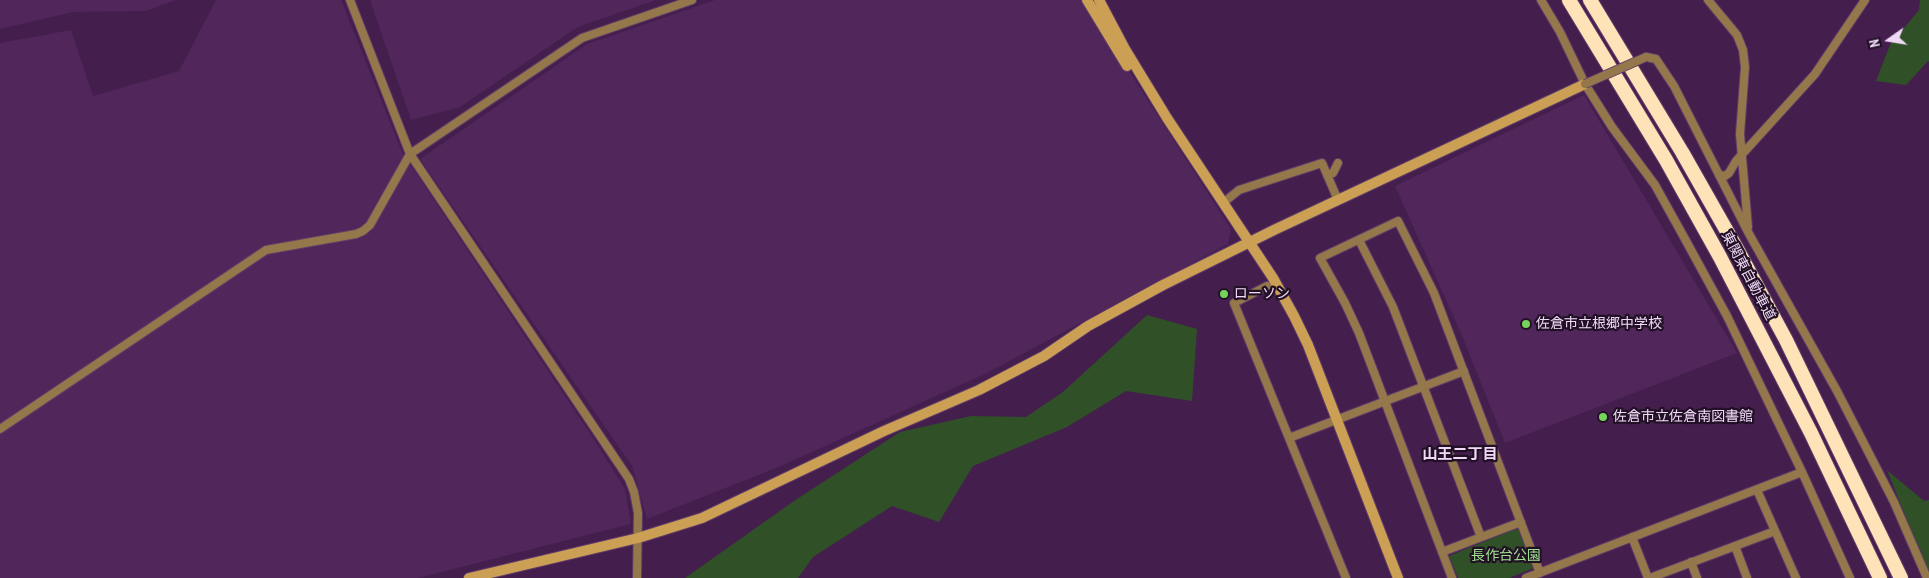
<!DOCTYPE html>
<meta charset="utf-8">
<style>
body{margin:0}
#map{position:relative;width:1929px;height:578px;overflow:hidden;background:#441e4d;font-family:"PT Sans Narrow",sans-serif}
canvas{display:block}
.north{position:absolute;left:1864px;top:15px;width:50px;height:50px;-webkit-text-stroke:4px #221126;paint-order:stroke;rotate:257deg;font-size:14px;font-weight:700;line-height:20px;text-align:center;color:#f0d9f6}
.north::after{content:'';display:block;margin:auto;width:18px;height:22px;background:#f0d9f6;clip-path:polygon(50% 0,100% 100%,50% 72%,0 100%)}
</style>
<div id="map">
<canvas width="1929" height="578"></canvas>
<div class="north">N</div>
</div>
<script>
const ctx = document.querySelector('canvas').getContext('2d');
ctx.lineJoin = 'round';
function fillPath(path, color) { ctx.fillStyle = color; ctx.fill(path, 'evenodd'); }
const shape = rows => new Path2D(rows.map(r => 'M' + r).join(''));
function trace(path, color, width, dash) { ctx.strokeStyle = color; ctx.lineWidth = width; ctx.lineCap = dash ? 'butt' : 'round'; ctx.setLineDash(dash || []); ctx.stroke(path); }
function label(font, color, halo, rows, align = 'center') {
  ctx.font = font + ' "PT Sans Narrow","Noto Sans JP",sans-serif'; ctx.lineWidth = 4.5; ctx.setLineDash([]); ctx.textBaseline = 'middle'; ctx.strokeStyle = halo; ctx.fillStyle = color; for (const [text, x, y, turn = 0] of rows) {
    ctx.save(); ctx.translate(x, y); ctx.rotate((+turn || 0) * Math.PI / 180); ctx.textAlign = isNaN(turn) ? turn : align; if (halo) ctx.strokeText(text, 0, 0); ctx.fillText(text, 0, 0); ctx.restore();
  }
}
fillPath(shape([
 [0,0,176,0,146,11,73,12,0,29],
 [216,0,341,0,402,152,593,438,625,489,631,524,418,578,0,578,0,43,71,30,93,96,179,71],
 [370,0,656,0,578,27,460,107,411,120],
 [715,0,1083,0,1231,229,1228,244,987,373,781,466,647,519,632,466,420,159,587,44],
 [1584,95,1737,353,1505,443,1463,338,1395,186]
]), '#50265b');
fillPath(shape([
 [1920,0,1929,0,1929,62,1928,61,1906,85,1876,81,1890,45,1919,10],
 [1147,315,1197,329,1192,401,1126,391,1067,427,973,466,939,522,892,506,813,557,798,578,685,578,794,501,900,432,971,416,1026,417,1063,392],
 [1887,470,1924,501,1929,500,1929,575],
 [1518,528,1534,568,1509,578,1458,578,1449,556]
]), '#305127');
const street = shape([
 [350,0,410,154,629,479,634,492,638,513,637,578],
 [1541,0,1560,32,1585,84,1612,127,1655,185,1685,239,1727,316,1802,472,1850,578],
 [1708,0,1737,35,1743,50,1745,67,1740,134,1748,227],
 [1646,57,1656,59,1674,86,1748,232,1837,391,1894,502,1927,578],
 [1327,175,1333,173,1338,163],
 [1719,175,1725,176,1729,173,1736,161,1815,74,1865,0],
 [1223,203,1239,190,1322,163,1338,200],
 [1359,240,1393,307,1481,537],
 [1267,286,1234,303,1346,578],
 [0,429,266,250,356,234,363,231,370,225,410,154,582,38,692,0],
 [1289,438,1464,371],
 [1757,490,1796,578],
 [1632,537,1648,578],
 [1735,546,1747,578],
 [1442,552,1521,522],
 [1691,562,1697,578],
 [1452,578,1359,333,1345,303,1320,258,1398,221,1434,293,1540,573],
 [1526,578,1802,472],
 [1650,578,1775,531]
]);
const secondary = shape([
 [1087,0,1127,66],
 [1099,0,1125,49,1167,118,1273,278,1294,316,1308,345,1398,578],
 [469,578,638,538,702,518,884,431,979,390,1044,356,1088,326,1163,285,1274,230,1585,84]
]);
const highway = shape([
 [1569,0,1666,160,1720,257,1811,433,1880,578],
 [1590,0,1682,152,1737,249,1786,340,1901,578]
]);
trace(street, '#603c68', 10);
trace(secondary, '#603c68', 12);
trace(highway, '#603c68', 16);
trace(street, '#94784b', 8);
trace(secondary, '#cca054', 10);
trace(highway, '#fee3b8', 14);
const streetBridge = shape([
 [1585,84,1646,57]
]);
trace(streetBridge, '#603c68', 10, []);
trace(streetBridge, '#94784b', 8);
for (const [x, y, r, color] of [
 [1224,294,5,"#75d25b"],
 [1526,324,5,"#75d25b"],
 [1603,417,5,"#75d25b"]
]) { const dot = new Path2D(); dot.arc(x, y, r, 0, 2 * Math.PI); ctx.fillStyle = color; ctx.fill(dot); trace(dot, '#221126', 2); }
label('14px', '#f0d9f6', '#221126', [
 ["東関東自動車道",1748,276,62]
]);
label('14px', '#f0d9f6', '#221126', [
 ["ローソン",1234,294],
 ["佐倉市立根郷中学校",1536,324],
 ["佐倉市立佐倉南図書館",1613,417]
], 'left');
label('14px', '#9fe08e', '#221126', [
 ["長作台公園",1506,556]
]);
label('bold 15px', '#f0d9f6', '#221126', [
 ["山王二丁目",1460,455]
]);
</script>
